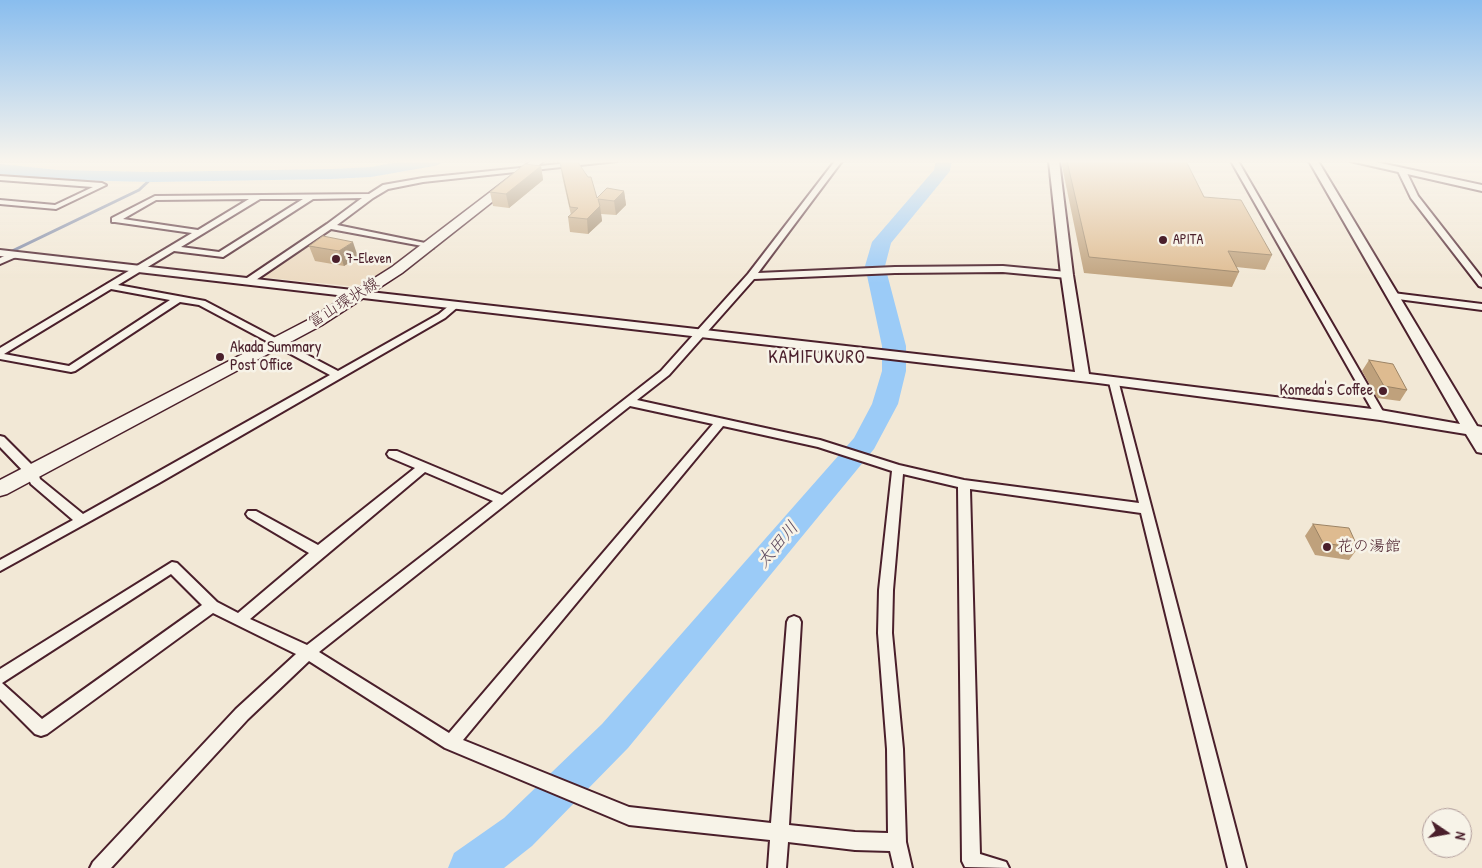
<!DOCTYPE html>
<meta charset="utf-8">
<style>
body{margin:0}
#map{position:relative;width:1482px;height:868px;overflow:hidden;background:#f2e8d6;font-family:"Patrick Hand",sans-serif}
canvas{display:block}
.north{position:absolute;left:1422px;top:808px;width:50px;height:50px;box-sizing:border-box;background:#f7f3e8;border:1px solid #b29e9c;border-radius:50%;rotate:102deg;font-size:14px;font-weight:700;line-height:20px;text-align:center;color:#4a1f2b}
.north::after{content:'';display:block;margin:auto;width:18px;height:22px;background:#4a1f2b;clip-path:polygon(50% 0,100% 100%,50% 72%,0 100%)}
</style>
<div id="map">
<canvas width="1482" height="868"></canvas>
<div class="north">N</div>
</div>
<script>
const ctx = document.querySelector('canvas').getContext('2d');
ctx.lineJoin = 'round';
function fillPath(path, color) { ctx.fillStyle = color; ctx.fill(path, 'evenodd'); }
const shape = rows => new Path2D(rows.map(r => 'M' + r).join(''));
function trace(path, color, width, dash) { ctx.strokeStyle = color; ctx.lineWidth = width; ctx.lineCap = dash ? 'butt' : 'round'; ctx.setLineDash(dash || []); ctx.stroke(path); }
function label(font, color, halo, rows, align = 'center') {
  ctx.font = font + ' "Patrick Hand","Klee One",sans-serif'; ctx.lineWidth = 5; ctx.setLineDash([]); ctx.textBaseline = 'middle'; ctx.strokeStyle = halo; ctx.fillStyle = color; for (const [text, x, y, turn = 0] of rows) {
    ctx.save(); ctx.translate(x, y); ctx.rotate((+turn || 0) * Math.PI / 180); ctx.textAlign = isNaN(turn) ? turn : align; if (halo) ctx.strokeText(text, 0, 0); ctx.fillText(text, 0, 0); ctx.restore();
  }
}
fillPath(shape([
 [305,245,397,263,365,284,349,286,260,277]
]), '#ecdac1');
trace(shape([
 [0,257,139,190,153,177]
]), '#7b86a5', 3);
fillPath(shape([
 [403,161,442,161,440,164,434,166,371,177,332,179,153,182,58,180,0,174,0,164,58,170,153,172,332,169,371,167,403,161],
 [936,161,952,161,950,171,891,243,885,266,906,346,906,371,898,404,874,449,628,748,532,846,504,868,448,868,454,853,504,818,602,724,854,438,872,404,882,371,882,346,865,266,872,242,934,170,936,161]
]), '#9bcbf7');
const minor = shape([
 [588,161,617,161,423,182,388,189,373,198,337,225,430,244,433,244,433,248,331,229,250,284,244,284,244,280,327,224,362,198,313,199,223,257,174,251,118,285,205,301,338,371,439,314,451,304,457,304,459,306,445,318,159,483,0,571,0,560,73,520,31,484,27,475,0,447,0,436,4,437,37,470,40,479,83,514,330,375,199,305,180,302,75,371,71,372,0,359,0,348,192,233,115,222,112,222,112,218,155,196,369,194,383,185,423,178,588,161],
 [249,199,198,230,123,219,156,200,249,199],
 [260,199,303,199,219,252,181,247,260,199],
 [111,289,170,300,69,366,4,354,111,289],
 [835,161,842,161,758,273,895,267,1003,266,1067,272,1071,275,1067,278,1003,272,895,273,754,279,669,375,637,400,820,440,899,465,964,480,1139,503,1109,382,1110,380,1118,380,1246,868,1228,868,1141,513,970,489,980,854,1006,862,1009,868,965,867,962,861,958,487,903,474,893,590,892,633,903,749,906,842,912,868,894,868,890,851,855,850,788,842,786,868,768,868,770,840,629,825,445,748,309,661,248,719,111,868,90,868,93,862,236,709,296,654,213,613,47,734,41,736,35,734,0,699,0,669,172,562,177,563,217,602,238,613,309,553,248,517,246,514,248,511,256,511,318,545,415,468,389,457,387,454,389,451,397,451,502,495,661,371,748,274,835,161],
 [630,406,713,424,449,733,319,652,630,406],
 [723,426,818,447,892,471,879,590,878,633,887,749,888,833,855,832,789,825,801,622,799,618,794,616,789,618,787,622,771,823,629,807,463,740,723,426],
 [425,472,493,501,307,645,250,619,425,472],
 [171,574,202,605,42,719,2,683,171,574],
 [1231,161,1238,161,1385,415,1384,417,1380,418,1375,415,1231,161],
 [1399,169,1405,169,1418,196,1482,278,1482,287,1479,286,1411,198,1398,171,1399,169],
 [0,176,102,183,106,185,56,209,0,204,0,200,55,205,93,187,0,180,0,176],
 [13,252,17,255,16,257,0,264,0,258,13,252],
 [1393,293,1482,304,1482,310,1390,298,1388,296,1393,293]
]);
const tertiary = shape([
 [1049,161,1059,161,1073,275,1089,374,1380,410,1460,424,1309,161,1318,161,1477,426,1482,427,1482,453,1477,452,1466,434,1380,420,1098,383,0,256,0,250,1075,372,1061,275,1049,161]
]);
const secondary = shape([
 [1350,161,1371,161,1482,185,1482,191,1350,161]
]);
const primary = shape([
 [531,161,544,161,402,273,322,325,7,494,0,496,0,480,310,319,392,267,531,161]
]);
trace(minor, '#4a1f2b', 4);
trace(tertiary, '#4a1f2b', 4);
trace(secondary, '#4a1f2b', 4);
trace(primary, '#4a1f2b', 3);
fillPath(minor, '#f7f3e8');
fillPath(tertiary, '#f7f3e8');
fillPath(secondary, '#f7f3e8');
fillPath(primary, '#f7f3e8');
fillPath(shape([
 [1061,161,1186,161,1204,197,1272,255,1265,270,1236,267,1239,272,1232,287,1084,273],
 [560,162,597,198,624,191,626,205,616,215,601,214,602,221,588,234,570,232,568,217,571,215,562,176],
 [541,166,543,180,509,208,493,206,490,192],
 [323,236,358,257,344,266,315,261,309,246],
 [1369,360,1407,390,1400,401,1377,398,1362,371],
 [1313,524,1358,548,1349,560,1315,555,1305,536]
]), '#bfa17c');
fillPath(shape([
 [541,166,543,180,509,208,506,194],
 [624,191,626,205,616,215,614,201],
 [600,206,602,221,588,234,587,219],
 [353,242,358,257,344,266,339,251]
]), '#9b8365');
const building = shape([
 [577,161,588,177,591,177,597,198,607,188,624,191,614,201,598,199,600,206,587,219,568,217,578,208,570,207,560,162,577,161],
 [1067,161,1186,161,1204,197,1241,200,1272,255,1228,251,1239,272,1089,257,1067,161],
 [525,164,541,166,506,194,490,192,525,164],
 [323,236,353,242,339,251,309,246,323,236],
 [1369,360,1393,364,1407,390,1384,386,1369,360],
 [1313,524,1349,528,1358,548,1323,543,1313,524]
]);
fillPath(building, '#debb90');
trace(building, '#9b8365', 1);
const sky = ctx.createLinearGradient(0, 0, 0, 283);
sky.addColorStop(0, '#89bdee');
sky.addColorStop(0.57, '#f9f5ed');
sky.addColorStop(1, '#f9f5ed00');
ctx.fillStyle = sky;
ctx.fillRect(0, 0, 1482, 283);
for (const [x, y, r, color] of [
 [1163,240,5,"#4a1f2b"],
 [336,259,5,"#4a1f2b"],
 [220,357,5,"#4a1f2b"],
 [1383,391,5,"#4a1f2b"],
 [1327,547,5,"#4a1f2b"]
]) { const dot = new Path2D(); dot.arc(x, y, r, 0, 2 * Math.PI); ctx.fillStyle = color; ctx.fill(dot); trace(dot, '#f7f3e8', 2); }
label('14px', '#4a1f2b', '#f7f3e8', [
 ["APITA",1173,240],
 ["7-Eleven",346,259]
], 'left');
label('16px', '#4a1f2b', '#f7f3e8', [
 ["富山環状線",344,303,-32]
]);
label('16px', '#4a1f2b', '#f7f3e8', [
 ["Akada Summary",230,348],
 ["Post Office",230,366],
 ["Komeda's Coffee",1373,391,"right"],
 ["花の湯館",1337,547]
], 'left');
ctx.letterSpacing = '1px';
label('18px', '#4a1f2b', '#f7f3e8', [
 ["KAMIFUKURO",817,358]
]);
ctx.letterSpacing = '0px';
label('italic 18px', '#5e4a5e', '#f7f3e8', [
 ["太田川",778,545,-50]
]);
</script>
